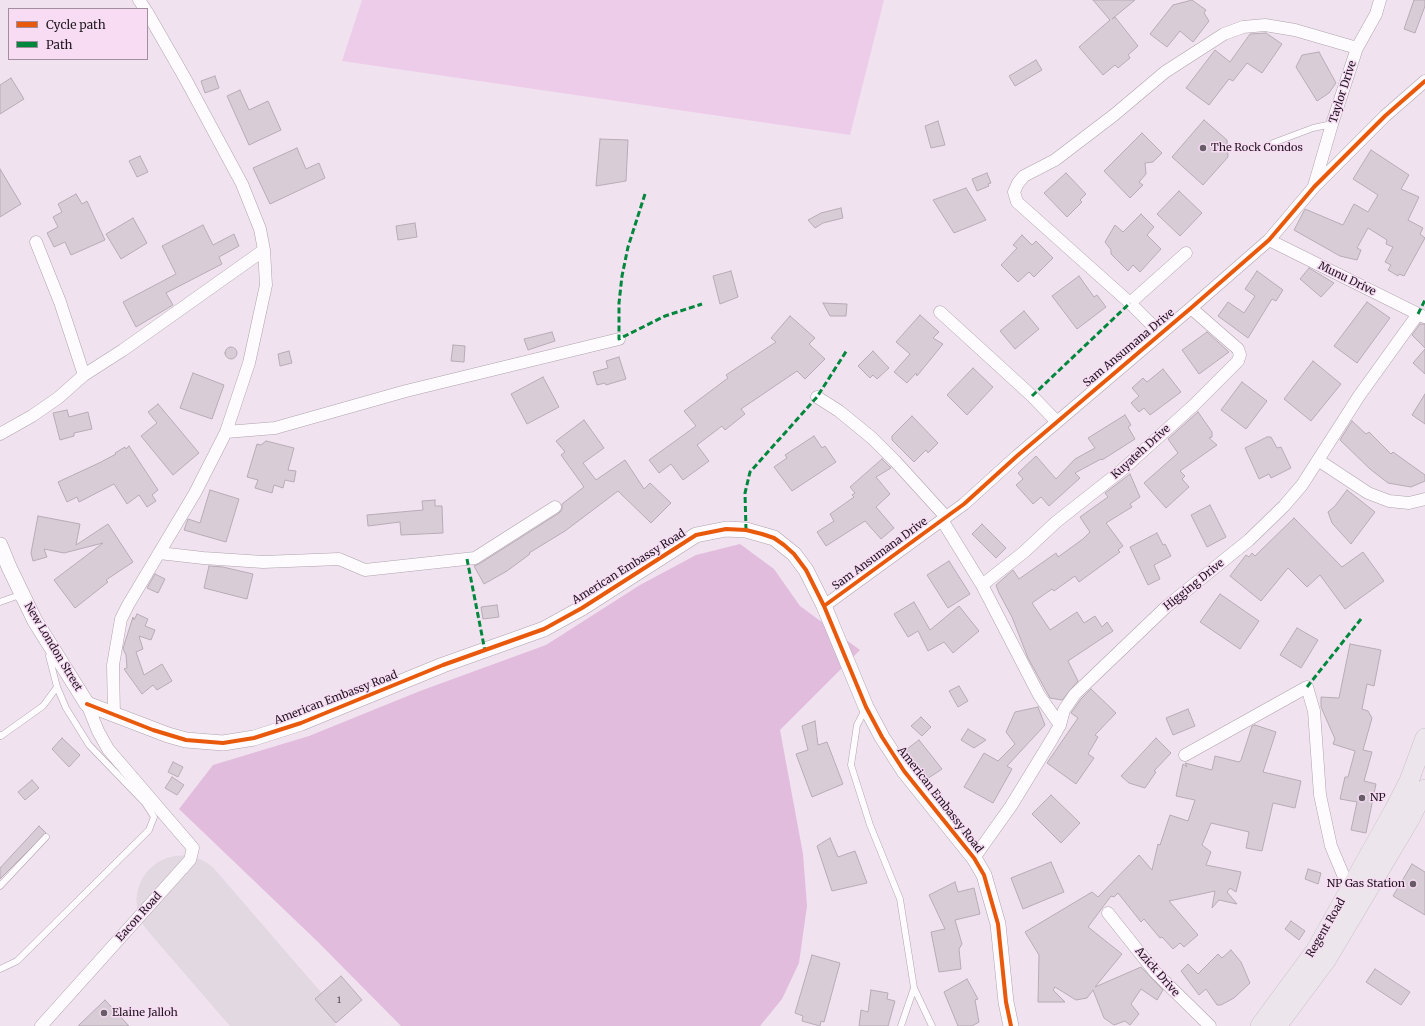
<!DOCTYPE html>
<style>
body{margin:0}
#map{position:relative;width:1425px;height:1026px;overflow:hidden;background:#f1e2ef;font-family:Merriweather,serif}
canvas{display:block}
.legend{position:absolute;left:8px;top:8px;width:140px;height:52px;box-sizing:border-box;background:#f7dcf4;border:1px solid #a18d9e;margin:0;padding:5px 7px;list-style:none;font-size:12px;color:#1f161e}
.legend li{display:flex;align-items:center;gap:8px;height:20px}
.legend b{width:20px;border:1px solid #a18d9e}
</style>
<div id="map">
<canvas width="1425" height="1026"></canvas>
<ul class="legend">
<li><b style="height:5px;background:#e8590c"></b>Cycle path</li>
<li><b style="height:5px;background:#00873e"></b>Path</li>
</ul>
</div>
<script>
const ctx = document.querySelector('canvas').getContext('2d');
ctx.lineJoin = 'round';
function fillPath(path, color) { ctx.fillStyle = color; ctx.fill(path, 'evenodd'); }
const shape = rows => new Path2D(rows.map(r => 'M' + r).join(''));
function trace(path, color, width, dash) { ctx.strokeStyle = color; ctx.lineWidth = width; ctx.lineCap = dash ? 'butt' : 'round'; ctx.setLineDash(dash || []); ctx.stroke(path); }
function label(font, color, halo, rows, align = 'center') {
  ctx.font = font + ' Merriweather,serif'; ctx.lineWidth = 3; ctx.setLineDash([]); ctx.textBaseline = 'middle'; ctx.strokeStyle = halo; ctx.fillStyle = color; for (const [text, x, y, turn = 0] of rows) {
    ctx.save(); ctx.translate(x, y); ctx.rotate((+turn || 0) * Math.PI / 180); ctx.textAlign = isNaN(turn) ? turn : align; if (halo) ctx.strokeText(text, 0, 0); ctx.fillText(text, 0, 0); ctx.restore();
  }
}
fillPath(shape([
 [362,0,884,0,850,135,342,61]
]), '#edccea');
fillPath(shape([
 [740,544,774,569,800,606,860,650,780,730,803,854,807,906,799,963,782,999,760,1026,401,1026,318,942,179,809,213,765,309,736,420,691,546,645,640,585,696,555]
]), '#e1bcdd');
trace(shape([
 [182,901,290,1026]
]), '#e2d8e2', 91);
const building = shape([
 [1093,0,1135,0,1112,19,1115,17,1138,46,1128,55,1130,58,1118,68,1115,65,1103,75,1079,47,1110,20,1093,0],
 [1192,0,1206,10,1204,13,1209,21,1193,42,1180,31,1167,47,1150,34,1173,5,1192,0],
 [1414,0,1425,0,1425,6,1415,33,1404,29,1414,0],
 [1266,33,1282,44,1262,73,1247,63,1233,81,1229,79,1209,105,1186,88,1215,50,1230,62,1250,34,1266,33],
 [1319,52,1336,83,1329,93,1317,101,1296,67,1302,55,1319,52],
 [1036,60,1042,70,1015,86,1009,76,1036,60],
 [215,76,219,88,205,93,201,81,215,76],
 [11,78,24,99,0,114,0,85,11,78],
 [240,90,249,110,268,101,281,130,249,145,227,96,240,90],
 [1204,120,1227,140,1228,157,1203,185,1172,157,1204,120],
 [938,121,945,145,931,148,925,126,938,121],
 [1142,133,1162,153,1153,162,1145,163,1146,174,1139,182,1143,185,1130,198,1104,171,1142,133],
 [600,139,628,140,626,181,596,186,600,139],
 [297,148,306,169,319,163,325,178,270,204,253,168,297,148],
 [1371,150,1409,175,1401,189,1419,197,1408,220,1423,228,1420,234,1425,238,1404,276,1399,274,1398,276,1388,270,1391,265,1385,262,1393,247,1386,244,1387,240,1368,228,1357,248,1361,250,1357,260,1340,256,1294,230,1305,209,1343,225,1354,204,1368,212,1378,195,1353,179,1371,150],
 [140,156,148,172,137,177,129,161,140,156],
 [0,169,21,204,0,217,0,169],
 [987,173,991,183,988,184,989,186,977,191,972,179,987,173],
 [1066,173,1086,194,1080,200,1082,202,1067,217,1044,193,1066,173],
 [966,188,986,220,954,233,933,200,966,188],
 [1179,191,1202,213,1180,236,1157,214,1179,191],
 [76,194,82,204,87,201,105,240,71,255,65,242,54,247,47,233,58,227,53,217,62,212,58,204,76,194],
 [841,208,843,218,823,223,815,228,808,220,821,213,841,208],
 [1141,214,1154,227,1147,235,1161,249,1140,272,1133,265,1128,271,1111,254,1111,250,1105,242,1115,225,1123,232,1141,214],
 [133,218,147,243,121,259,106,234,133,218],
 [415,223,417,237,398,240,396,226,415,223],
 [203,225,213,245,234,234,239,246,219,257,222,264,166,293,173,305,136,327,123,302,176,274,162,246,203,225],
 [1022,235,1032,245,1036,241,1053,258,1034,277,1029,272,1018,282,1001,265,1017,248,1013,245,1022,235],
 [1309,268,1334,283,1321,297,1300,279,1309,268],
 [731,271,738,297,720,304,713,276,731,271],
 [1257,271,1283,290,1276,301,1272,299,1248,338,1218,316,1228,302,1244,313,1255,296,1245,289,1257,271],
 [1079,276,1094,297,1097,295,1106,307,1077,329,1052,296,1079,276],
 [1367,302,1390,318,1357,363,1334,346,1367,302],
 [823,303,847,304,846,316,830,316,823,303],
 [1024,311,1039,329,1015,349,1000,331,1024,311],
 [920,315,939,332,933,338,943,344,917,376,916,373,907,383,894,372,910,354,896,342,920,315],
 [790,316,815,338,809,344,825,359,805,379,797,371,741,409,745,414,725,430,722,426,697,445,709,461,683,480,671,464,659,473,649,460,696,426,684,411,728,378,726,375,776,342,771,338,790,316],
 [1420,324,1425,324,1425,348,1412,335,1420,324],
 [552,332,555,341,528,350,524,339,552,332],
 [1207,332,1229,352,1199,374,1182,350,1207,332],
 [453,345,465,346,464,362,451,361,453,345],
 '225 353a6 6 0 1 1 12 0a6 6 0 1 1-12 0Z',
 [1425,349,1425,374,1413,363,1425,349],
 [289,351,292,363,280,366,278,354,289,351],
 [873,351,889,368,877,379,873,375,870,378,858,366,873,351],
 [619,357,626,379,606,385,605,383,597,385,593,372,608,368,606,361,619,357],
 [1313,361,1341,384,1311,421,1284,399,1313,361],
 [973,368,993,387,967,415,947,395,973,368],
 [1163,369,1181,392,1150,415,1144,408,1139,412,1131,403,1139,396,1132,388,1143,378,1147,382,1163,369],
 [193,373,224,385,212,419,180,408,193,373],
 [543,377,559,407,527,424,511,394,543,377],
 [1242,382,1267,401,1246,429,1221,410,1242,382],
 [1425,394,1425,424,1412,415,1425,394],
 [158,404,199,453,173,475,141,436,157,423,148,412,158,404],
 [67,410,69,417,88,412,92,429,74,433,74,436,60,440,53,413,67,410],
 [1198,412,1212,432,1212,437,1209,438,1217,445,1180,471,1185,476,1182,479,1189,487,1166,508,1144,483,1178,453,1168,439,1198,412],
 [1125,415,1131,425,1128,427,1135,439,1102,460,1101,459,1075,473,1080,478,1049,506,1041,497,1033,504,1016,485,1023,479,1018,473,1036,456,1056,479,1075,459,1095,448,1088,438,1125,415],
 [912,416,938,443,928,453,926,450,914,462,892,440,892,436,912,416],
 [584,420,604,448,583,463,596,480,625,460,644,489,650,483,671,503,651,523,618,491,565,531,529,553,530,554,507,571,484,584,474,566,479,564,559,513,562,510,562,504,584,487,561,455,565,452,556,441,584,420],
 [1352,421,1366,434,1369,432,1391,454,1393,452,1425,475,1425,481,1411,487,1388,483,1370,469,1340,440,1352,421],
 [814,436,822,448,825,446,836,462,792,491,774,467,787,458,785,455,814,436],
 [1267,437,1271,437,1277,448,1281,447,1291,468,1271,478,1269,474,1259,479,1245,448,1267,437],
 [266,441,294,448,288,470,296,471,294,482,285,480,283,488,274,485,272,493,255,488,258,480,247,477,257,444,261,445,266,441],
 [129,446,158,490,152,495,156,501,147,507,139,495,127,504,114,484,79,502,77,497,67,502,58,482,99,463,116,454,115,453,125,447,126,449,129,446],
 [882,459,891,468,876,477,890,494,876,507,894,528,881,539,865,521,826,546,817,532,834,521,830,514,854,497,852,495,855,493,850,487,882,459],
 [1130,474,1140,497,1130,504,1132,507,1106,523,1123,546,1118,550,1120,552,1079,582,1075,576,1054,591,1052,589,1032,603,1050,630,1077,612,1084,623,1095,616,1102,627,1107,622,1113,631,1068,661,1078,681,1062,700,1050,698,1028,658,1012,617,999,593,996,585,1013,570,1019,579,1056,553,1058,557,1083,539,1090,532,1080,517,1108,497,1105,493,1130,474],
 [210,490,239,499,226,542,184,530,188,519,200,523,210,490],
 [1347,490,1375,512,1351,544,1332,523,1328,512,1335,506,1347,490],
 [435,500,435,506,442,506,443,533,401,535,400,522,368,526,367,515,423,510,422,501,435,500],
 [1210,505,1226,537,1207,547,1191,515,1210,505],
 [38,516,80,524,76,545,108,524,133,562,106,580,108,582,75,608,54,580,103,543,64,553,44,549,47,557,33,561,31,553,38,516],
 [1294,518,1342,567,1363,552,1384,581,1345,609,1320,575,1307,587,1288,568,1261,601,1230,576,1246,555,1249,557,1252,553,1255,556,1294,518],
 [982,524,1006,548,996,558,972,534,982,524],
 [1157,533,1163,545,1165,544,1171,556,1154,565,1160,579,1148,585,1130,547,1157,533],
 [949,561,970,594,948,608,927,575,949,561],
 [209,566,223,567,253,574,247,599,204,588,209,566],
 [155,574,165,579,158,593,147,588,155,574],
 [1220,594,1259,621,1240,649,1200,622,1220,594],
 [914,602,930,630,959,606,979,631,953,653,944,642,928,651,918,631,908,637,894,614,914,602],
 [497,605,499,617,483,619,481,607,497,605],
 [137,614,148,619,145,626,155,630,151,640,139,636,143,649,136,652,144,675,162,664,172,681,157,690,153,685,142,694,124,669,127,668,126,655,123,649,125,642,133,617,134,620,137,614],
 [1297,628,1318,640,1301,668,1280,655,1297,628],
 [1350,644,1381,650,1374,686,1367,684,1362,709,1368,711,1372,718,1363,750,1372,752,1364,781,1376,784,1366,833,1351,830,1357,802,1340,799,1345,777,1348,777,1355,751,1333,744,1335,739,1321,707,1321,697,1339,698,1350,644],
 [959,686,968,701,958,707,949,691,959,686],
 [1091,689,1116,713,1095,735,1098,737,1088,754,1094,758,1076,784,1047,763,1078,718,1071,713,1081,699,1091,689],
 [1038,707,1045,725,1007,766,1012,769,993,803,964,787,984,753,998,761,1015,744,1006,732,1015,712,1038,707],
 [1188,709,1195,726,1173,735,1166,718,1188,709],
 [921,717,931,727,922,736,911,726,921,717],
 [815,721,818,745,827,742,843,784,812,797,796,754,808,750,802,726,815,721],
 [1255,725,1276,732,1263,772,1301,781,1295,808,1273,803,1262,851,1246,848,1249,832,1211,823,1202,845,1211,852,1206,865,1241,872,1236,892,1230,888,1227,892,1237,904,1219,900,1212,908,1215,891,1169,901,1198,935,1184,947,1180,943,1173,949,1162,937,1160,938,1144,919,1141,922,1118,893,1114,897,1111,896,1088,927,1122,954,1095,987,1141,967,1163,990,1157,1000,1141,989,1131,1004,1139,1014,1130,1025,1125,1021,1114,1025,1104,1018,1093,990,1087,998,1076,1000,1055,987,1053,990,1065,1002,1038,1002,1039,955,1025,932,1092,892,1098,897,1139,855,1152,870,1158,844,1160,845,1170,815,1188,821,1195,800,1176,796,1183,764,1187,767,1185,763,1212,770,1215,756,1239,762,1241,760,1252,726,1255,725],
 [968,729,986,740,974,748,961,740,968,729],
 [62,738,80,755,69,767,52,749,62,738],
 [1156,738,1171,753,1154,771,1156,772,1145,788,1129,783,1121,776,1156,738],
 [919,740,942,769,927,779,907,754,907,749,919,740],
 [173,762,183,767,178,777,168,772,173,762],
 [172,777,184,785,177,795,165,788,172,777],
 [32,780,39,788,25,800,18,792,32,780],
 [1051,795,1080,823,1061,843,1032,814,1051,795],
 [39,826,46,833,0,879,0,868,39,826],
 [830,838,838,857,855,851,867,883,832,891,817,846,830,838],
 [1051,862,1064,892,1023,909,1011,878,1051,862],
 [1412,864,1425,872,1425,915,1393,896,1412,864],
 [1308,869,1321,873,1318,884,1305,879,1308,869],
 [955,882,958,892,974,888,980,914,955,920,962,944,959,949,961,969,939,972,931,932,945,929,929,895,955,882],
 [1291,921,1305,931,1299,940,1285,929,1291,921],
 [1231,950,1241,962,1250,983,1234,998,1221,1005,1217,1005,1206,989,1199,995,1181,971,1188,964,1198,974,1218,954,1222,958,1231,950],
 [812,955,840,963,824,1022,821,1021,820,1026,802,1021,803,1016,795,1013,812,955],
 [1375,969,1410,992,1401,1005,1366,982,1375,969],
 [341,976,362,1000,336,1023,315,999,341,976],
 [967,979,978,999,975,1000,979,1022,972,1026,958,1026,944,992,967,979],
 [871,990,888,993,887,999,895,1001,888,1026,859,1026,861,1010,868,1012,871,990],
 [105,1000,129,1026,78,1026,105,1000]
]);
fillPath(building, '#d8ccd6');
trace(building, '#b7acb6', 1);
const service = shape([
 [1273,143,1313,128,1332,124],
 [0,602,17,596,20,600],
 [866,708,857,725,851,765,870,825,900,899,914,988,932,1026],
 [0,735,1,736,43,706,57,687],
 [0,886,46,837],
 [0,969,17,961,149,830,154,817,145,803,89,745,66,708,57,687,49,656],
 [901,1026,914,988]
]);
const minor = shape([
 [139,0,145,9],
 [1314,186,1332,124,1357,48,1376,14,1380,0],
 [1269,240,1424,317],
 [1130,303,1186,253],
 [940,312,1032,396,1057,422],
 [1160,333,1130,303,1017,202,1014,192,1018,183,1024,176,1055,160,1114,115,1165,72,1224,34,1243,27,1265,25,1295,30,1357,48],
 [84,375,123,350,264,250],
 [817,397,839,411,872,438,895,461,946,517],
 [226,432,275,428,406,391,619,339],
 [0,434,32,416,58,398,84,375,60,302,36,242],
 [1318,460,1368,493,1389,501,1409,503,1425,499],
 [942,520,982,585,1039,695,1060,725],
 [159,553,203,558,263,562,339,559,365,570,475,558,555,507],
 [982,585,1024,552,1056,522,1122,470,1194,405,1238,361,1240,355,1238,349,1191,308],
 [824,606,964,504,1017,456,1191,308,1269,240,1314,187,1385,116,1425,81],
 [114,715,113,665,121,619,128,605,195,493,226,432,249,363,266,285,264,250,260,229,242,184,186,80,147,12],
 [1185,755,1307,687,1314,711,1320,795,1331,846,1349,889,1354,892],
 [974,858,1011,806,1052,739,1060,725,1064,710,1075,694,1166,607,1249,540,1284,506,1302,485,1359,396,1418,314],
 [1108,913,1155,972,1210,1026],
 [41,1026,190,860,193,848,108,749,98,731,87,704]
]);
const tertiary = shape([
 [0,545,9,567,35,621,87,704,168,735,186,740,223,743,254,738,301,723,443,665,544,629,582,608,696,535,726,529,746,530,774,538,794,554,806,570,824,606,866,707,882,737,904,771,974,858,984,875,998,924,1006,1002,1011,1026]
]);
const primary = shape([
 [1260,1026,1316,950,1393,812,1409,781,1425,738],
 [1277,1026,1327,959,1410,819,1425,789]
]);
trace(service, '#aea3ad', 7);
trace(minor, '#aea3ad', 13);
trace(tertiary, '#aea3ad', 16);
trace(primary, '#c9c2c8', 20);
trace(service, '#fdfbfd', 6);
trace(minor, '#fdfbfd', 12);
trace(tertiary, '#fdfbfd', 15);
trace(primary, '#ede5ec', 19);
trace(shape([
 [645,194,628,247,622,276,619,303,619,339,665,316,702,304],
 [1418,314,1425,300],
 [1032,396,1130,303],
 [746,530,745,493,750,472,817,397,847,350],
 [467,559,485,651],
 [1307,687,1361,619]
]), '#00873e', 3, [6, 3]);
trace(shape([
 [824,606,964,504,1017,456,1191,308,1269,240,1314,187,1385,116,1425,81],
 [87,704,153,730,186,740,223,743,254,738,301,723,443,665,544,629,582,608,696,535,726,529,746,530,762,534,774,538,784,545,794,554,806,570,824,606,866,707,882,737,904,771,974,858,984,875,998,924,1006,1002,1011,1026]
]), '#e8590c', 4);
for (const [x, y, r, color] of [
 [1203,148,4,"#685d67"],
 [1362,798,4,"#685d67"],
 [1413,884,4,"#685d67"],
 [104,1013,4,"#685d67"]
]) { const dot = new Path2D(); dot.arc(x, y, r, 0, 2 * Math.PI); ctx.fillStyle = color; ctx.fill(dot); trace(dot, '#f7dcf4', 1.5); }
label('9px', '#4f464e', null, [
 ["1",339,1000]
]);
label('11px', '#1f161e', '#f7dcf4', [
 ["Taylor Drive",1343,92,-72],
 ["Munu Drive",1347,279,26],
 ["Sam Ansumana Drive",1129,348,-40],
 ["Kuyateh Drive",1141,452,-42],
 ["Sam Ansumana Drive",880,554,-36],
 ["American Embassy Road",629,567,-32],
 ["Higging Drive",1194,585,-39],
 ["New London Street",53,647,59],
 ["American Embassy Road",336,698,-21],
 ["American Embassy Road",940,800,52],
 ["Eacon Road",139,917,-48],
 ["Regent Road",1326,928,-60],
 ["Azick Drive",1157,972,49]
]);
label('11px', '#1f161e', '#f7dcf4', [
 ["The Rock Condos",1211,148],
 ["NP",1370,798],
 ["NP Gas Station",1405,884,"right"],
 ["Elaine Jalloh",112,1013]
], 'left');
</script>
